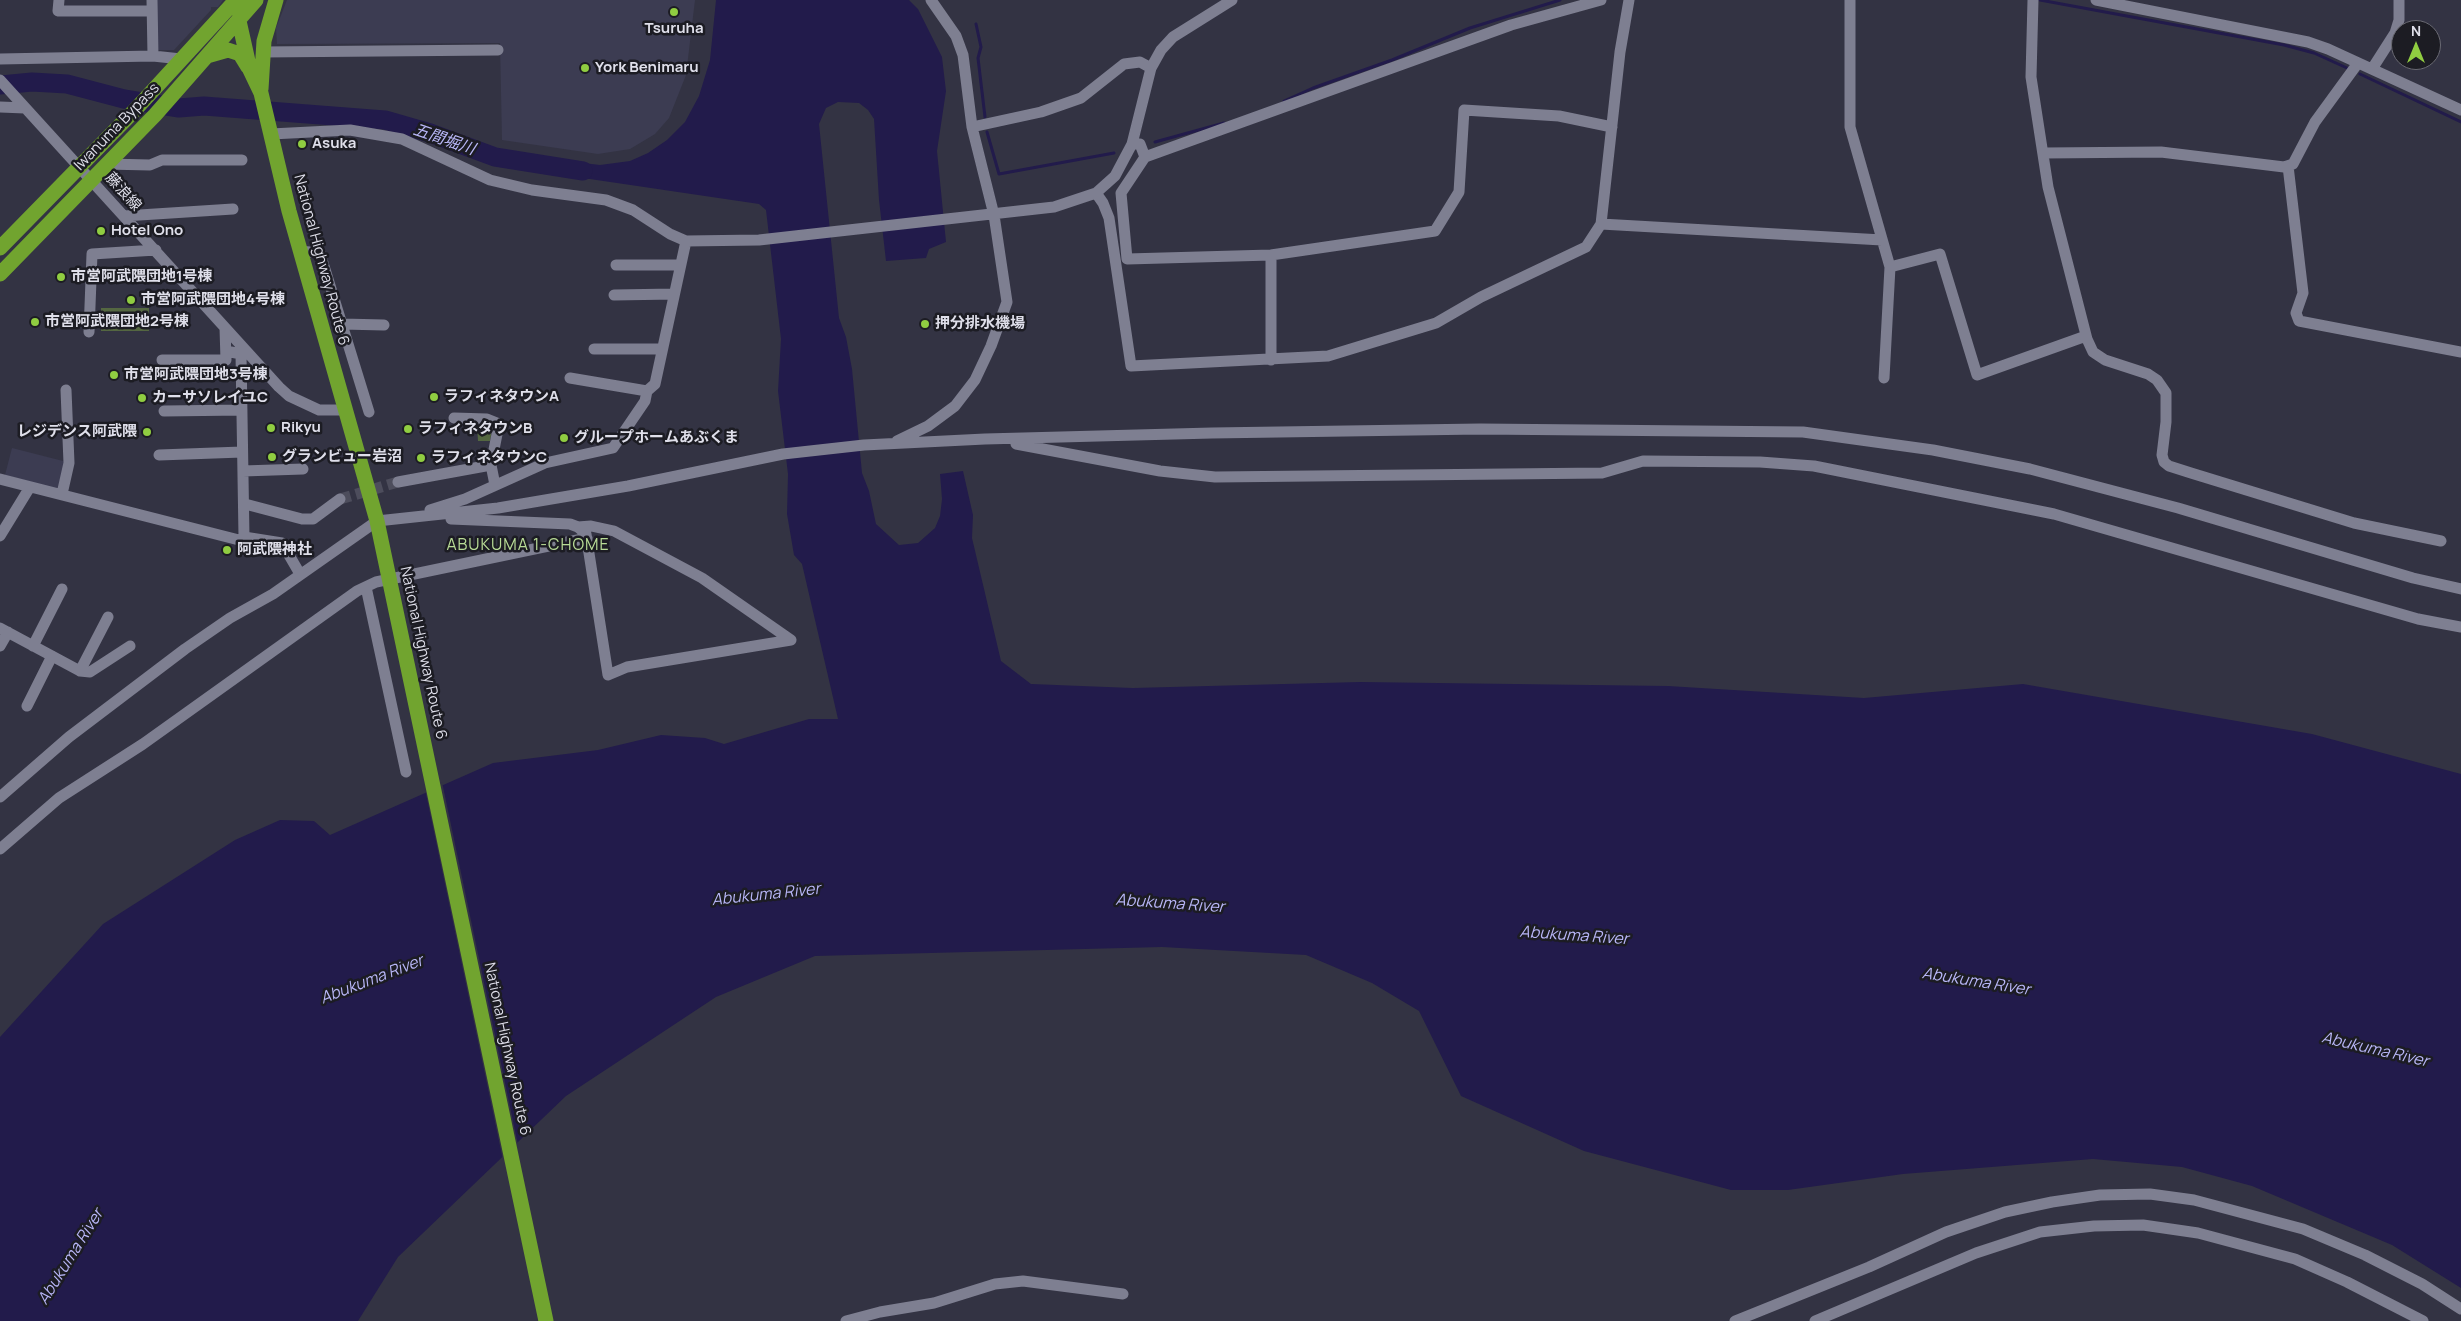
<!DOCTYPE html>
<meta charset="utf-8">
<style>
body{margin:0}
#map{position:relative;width:2461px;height:1321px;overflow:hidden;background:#333343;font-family:Manrope,sans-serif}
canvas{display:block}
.north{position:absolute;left:2391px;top:20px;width:50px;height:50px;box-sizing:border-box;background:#1c1c23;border:1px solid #6a6a73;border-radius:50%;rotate:0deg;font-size:14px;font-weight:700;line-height:20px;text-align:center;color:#dfdfea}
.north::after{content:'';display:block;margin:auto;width:18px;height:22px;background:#90cd41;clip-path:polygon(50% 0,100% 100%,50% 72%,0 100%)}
</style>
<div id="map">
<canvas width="2461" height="1321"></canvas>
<div class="north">N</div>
</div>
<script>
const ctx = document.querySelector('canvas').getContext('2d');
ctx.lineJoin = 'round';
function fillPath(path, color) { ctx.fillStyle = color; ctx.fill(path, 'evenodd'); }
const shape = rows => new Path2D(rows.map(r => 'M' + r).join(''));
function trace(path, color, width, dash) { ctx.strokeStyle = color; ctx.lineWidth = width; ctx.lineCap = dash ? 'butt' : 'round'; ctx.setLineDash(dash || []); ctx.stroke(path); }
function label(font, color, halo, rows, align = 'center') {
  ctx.font = font + ' Manrope,"Noto Sans JP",sans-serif'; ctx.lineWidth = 5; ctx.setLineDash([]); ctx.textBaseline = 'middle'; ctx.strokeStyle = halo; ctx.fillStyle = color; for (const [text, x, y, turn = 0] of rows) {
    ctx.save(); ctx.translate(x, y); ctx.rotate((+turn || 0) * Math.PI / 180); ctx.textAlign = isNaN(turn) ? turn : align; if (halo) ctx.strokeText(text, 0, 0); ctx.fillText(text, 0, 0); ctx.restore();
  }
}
fillPath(shape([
 [156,0,223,0,218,7,211,7,211,10,174,50,157,50],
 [287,0,695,0,686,75,669,118,655,134,630,149,598,154,502,140,500,43,277,44,276,28],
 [12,448,67,462,60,490,5,475]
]), '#3c3c52');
fillPath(shape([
 [101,308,149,308,149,331,101,331],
 [477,425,488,425,492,429,490,441,478,441]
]), '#546741');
fillPath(shape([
 [716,0,909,0,918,9,942,57,946,91,937,151,946,242,929,249,926,258,886,261,879,200,874,119,868,110,859,103,838,102,826,108,819,124,839,318,846,337,852,369,862,473,869,491,876,524,899,545,918,543,935,528,940,516,942,499,940,474,963,471,973,515,972,538,1001,661,1031,684,1133,688,1360,682,1668,686,1864,698,2023,684,2312,734,2461,774,2461,1288,2392,1245,2252,1186,2182,1167,2093,1159,1903,1174,1788,1190,1731,1190,1584,1151,1461,1096,1419,1011,1372,983,1306,955,1162,947,815,956,716,997,566,1096,398,1257,358,1321,0,1321,0,1037,103,924,235,840,280,820,314,821,330,835,493,763,598,750,661,735,705,738,724,744,809,719,838,719,802,564,794,555,787,514,788,474,778,391,781,339,766,210,759,204,556,174,558,160,600,165,630,161,648,153,667,140,685,122,699,96,710,60]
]), '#221b4b');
fillPath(shape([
 [442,782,518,1145,503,1160,425,789]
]), '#333343');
trace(shape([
 [2040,0,2284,45,2314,53,2347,68],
 [976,24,981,47,978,58,985,117],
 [2360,74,2461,122],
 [1284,101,1313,88,1392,60,1470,28,1560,0],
 [987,132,999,174,1114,153],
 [1155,142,1224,123]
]), '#221b4b', 3);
trace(shape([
 [0,85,32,82,67,84,124,99,179,108,204,106,385,120,430,133,495,157,583,171]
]), '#221b4b', 19);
trace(shape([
 [340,499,398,482]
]), '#4d4d5c', 11, [11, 5.5]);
trace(shape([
 [59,0,58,11,152,11],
 [152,0,153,56,181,59],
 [1850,0,1850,127,1890,267,1884,378],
 [2033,0,2031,77,2048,187,2087,339,2093,352,2105,360,2148,374,2157,380,2166,393,2166,422,2162,455,2164,462,2169,466,2191,473,2354,523,2441,541],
 [2096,0,2308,42,2328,49,2461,110],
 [262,52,498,50],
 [0,59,153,56],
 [2372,69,2395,33,2399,20,2399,0],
 [0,80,279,387,289,396,319,410,345,410],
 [0,107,25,108],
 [972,127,1041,112,1081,98,1124,64,1140,62,1151,68],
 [271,134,350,130,402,139,490,180,532,190,606,200,633,210,670,234,686,241,759,240,1054,207,1096,193,1115,176,1132,144,1151,68,1161,50,1173,37,1232,0],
 [1132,144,1140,144,1145,157,1511,25,1601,0],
 [2044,153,2161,152,2284,167,2293,164,2315,122,2358,63],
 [1145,157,1121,193,1127,259,1271,255,1435,231,1459,192,1464,110,1559,116,1612,127],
 [106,164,150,165,162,160,242,160],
 [2288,166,2303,293,2296,313,2299,321,2461,352],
 [1096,193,1103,203,1109,218,1131,366,1328,356,1436,323,1481,297,1586,247,1601,224,1620,52,1629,0],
 [124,216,233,209],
 [1601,224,1882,240],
 [299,251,320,253,369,412],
 [1271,255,1271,360],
 [616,265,680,265],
 [1890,267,1940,254,1977,375,2086,336],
 [614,295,674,294],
 [342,324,384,325],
 [89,332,92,254,156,250],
 [594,349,662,349],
 [162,360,226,360,225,328],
 [570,378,647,391],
 [164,411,242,410],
 [454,418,487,419,497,423,498,429,491,465],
 [897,441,928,426,955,406,975,380,991,346,1007,302,994,215,972,127,963,55,956,36,931,0],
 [1016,444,1160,471,1215,477,1602,473,1643,461,1760,462,1814,466,2054,514,2418,619,2461,627],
 [159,455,242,452],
 [243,471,303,469],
 [0,479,239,540,244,537,241,354,226,351],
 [398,482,491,465,495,485],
 [62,494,69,463,66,390],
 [245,504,302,519,313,519,340,499],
 [430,510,465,499,545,463,613,448,645,401,647,391,655,384,686,241],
 [451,519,570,524,578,527,586,534,608,675,627,667,791,640,702,578,614,531,591,526,578,527],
 [0,536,30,487],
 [244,537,282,543,300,574],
 [366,587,406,772],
 [0,628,80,671,90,672,130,646],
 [0,646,8,632],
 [33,646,62,589],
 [80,671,108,617],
 [27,706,52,656],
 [0,797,69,737,185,649,230,618,273,594,377,521,498,508,628,486,783,454,864,445,985,439,1212,433,1480,429,1803,432,1933,450,2030,469,2178,508,2413,578,2461,589],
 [0,849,59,798,143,744,357,591,376,582,587,538],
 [846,1321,880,1312,934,1303,995,1284,1023,1281,1123,1294],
 [1735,1321,1869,1267,1946,1232,2005,1212,2052,1202,2100,1195,2150,1194,2194,1200,2303,1229,2365,1255,2422,1284,2461,1309],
 [1815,1321,1976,1253,2040,1232,2094,1226,2143,1225,2198,1233,2295,1259,2347,1282,2423,1321]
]), '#7e7f91', 11);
trace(shape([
 [242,0,239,21,250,70,261,93,289,211,377,521,546,1321],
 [207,56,228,50,240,54,248,67],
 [261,89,264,41,276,0],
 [0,248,135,110,236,0],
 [0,274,155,115,256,0]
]), '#71a42f', 15);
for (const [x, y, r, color] of [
 [674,12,5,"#90cd41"],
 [585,68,5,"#90cd41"],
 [302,144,5,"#90cd41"],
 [101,231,5,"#90cd41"],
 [61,277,5,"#90cd41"],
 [131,300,5,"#90cd41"],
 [35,322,5,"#90cd41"],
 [925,324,5,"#90cd41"],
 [114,375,5,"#90cd41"],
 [434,397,5,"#90cd41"],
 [142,398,5,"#90cd41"],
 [271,428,5,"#90cd41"],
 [408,429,5,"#90cd41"],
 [147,432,5,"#90cd41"],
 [564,438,5,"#90cd41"],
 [272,457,5,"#90cd41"],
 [421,458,5,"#90cd41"],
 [227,550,5,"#90cd41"]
]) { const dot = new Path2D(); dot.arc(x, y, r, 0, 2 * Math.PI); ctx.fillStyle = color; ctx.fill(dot); trace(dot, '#1c1c23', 2); }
label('bold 15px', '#dfdfea', '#1c1c23', [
 ["Tsuruha",674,29,"center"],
 ["York Benimaru",595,68],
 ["Asuka",312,144],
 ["Hotel Ono",111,231],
 ["市営阿武隈団地1号棟",71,277],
 ["市営阿武隈団地4号棟",141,300],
 ["市営阿武隈団地2号棟",45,322],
 ["押分排水機場",935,324],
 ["市営阿武隈団地3号棟",124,375],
 ["ラフィネタウンA",444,397],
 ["カーサソレイユC",152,398],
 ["Rikyu",281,428],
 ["ラフィネタウンB",418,429],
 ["レジデンス阿武隈",137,432,"right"],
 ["グループホームあぶくま",574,438],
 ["グランビュー岩沼",282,457],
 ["ラフィネタウンC",431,458],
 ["阿武隈神社",237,550]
], 'left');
label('15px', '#dfdfea', '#1c1c23', [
 ["Iwanuma Bypass",117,127,-46],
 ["藤浪線",123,192,48],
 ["National Highway Route 6",321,260,75],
 ["National Highway Route 6",423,653,78],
 ["National Highway Route 6",507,1049,78]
]);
label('italic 16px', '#b8b6f7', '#1c1c23', [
 ["五間堀川",444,140,19],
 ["Abukuma River",766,895,-6],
 ["Abukuma River",1170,904,4],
 ["Abukuma River",1574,936,4],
 ["Abukuma River",372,980,-21],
 ["Abukuma River",1976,982,9],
 ["Abukuma River",2375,1050,13],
 ["Abukuma River",71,1257,-58]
]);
ctx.letterSpacing = '1px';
label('16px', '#b8dc96', '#1c1c23', [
 ["ABUKUMA 1-CHOME",528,546]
]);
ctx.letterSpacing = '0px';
</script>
